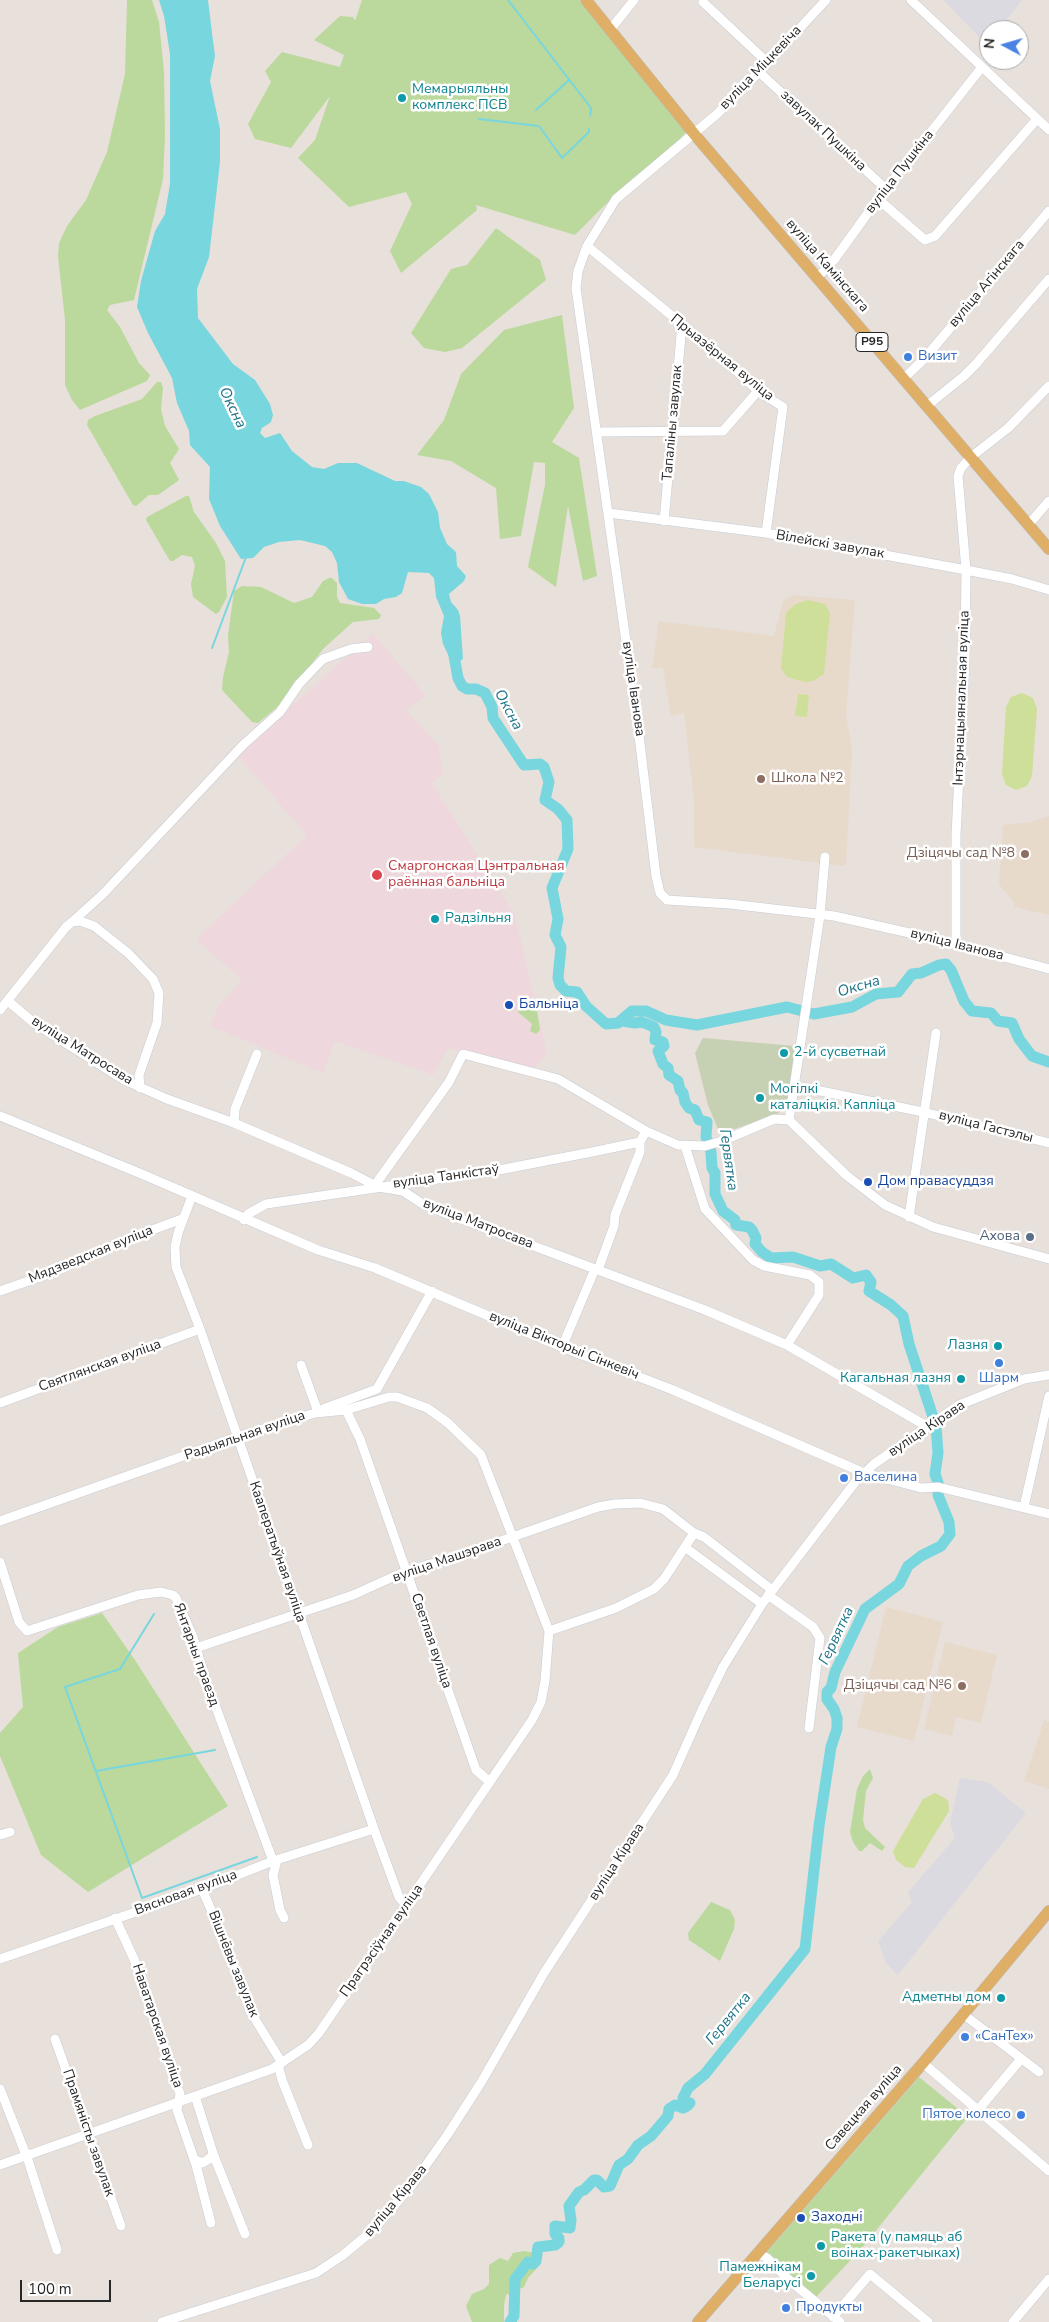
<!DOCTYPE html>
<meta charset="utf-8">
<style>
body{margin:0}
#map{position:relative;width:1049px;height:2322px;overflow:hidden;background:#e8e0da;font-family:"Nunito Sans",sans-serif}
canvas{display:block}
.north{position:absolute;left:979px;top:20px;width:50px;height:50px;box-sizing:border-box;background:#fff;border:1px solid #a9a9a9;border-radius:50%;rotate:276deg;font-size:14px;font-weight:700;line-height:20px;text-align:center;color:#272727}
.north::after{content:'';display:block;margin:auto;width:18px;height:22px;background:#4b82e4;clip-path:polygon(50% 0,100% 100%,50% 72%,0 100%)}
.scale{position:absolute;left:20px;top:2280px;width:91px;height:22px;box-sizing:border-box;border:2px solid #272727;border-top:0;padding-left:6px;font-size:15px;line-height:18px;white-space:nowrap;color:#272727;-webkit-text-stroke:4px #fff;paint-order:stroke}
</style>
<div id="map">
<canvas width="1049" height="2322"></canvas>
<div class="north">N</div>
<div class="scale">100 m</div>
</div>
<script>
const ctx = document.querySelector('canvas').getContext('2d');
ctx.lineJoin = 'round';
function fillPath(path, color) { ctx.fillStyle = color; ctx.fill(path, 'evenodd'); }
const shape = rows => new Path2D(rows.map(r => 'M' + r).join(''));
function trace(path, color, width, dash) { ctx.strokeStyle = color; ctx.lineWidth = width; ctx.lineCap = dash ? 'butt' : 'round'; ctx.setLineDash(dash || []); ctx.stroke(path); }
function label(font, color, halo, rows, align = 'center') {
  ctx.font = font + ' "Nunito Sans",sans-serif'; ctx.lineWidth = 5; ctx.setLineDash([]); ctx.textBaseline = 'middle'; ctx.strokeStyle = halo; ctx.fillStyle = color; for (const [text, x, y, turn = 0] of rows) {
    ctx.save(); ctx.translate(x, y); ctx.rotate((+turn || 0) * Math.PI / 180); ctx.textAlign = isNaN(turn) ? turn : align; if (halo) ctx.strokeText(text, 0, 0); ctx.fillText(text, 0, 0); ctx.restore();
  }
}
fillPath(shape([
 [943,0,1022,0,999,30,989,30,989,42,987,45],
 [960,1778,988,1782,1026,1813,898,1975,886,1963,878,1941,912,1902,908,1892,955,1838,950,1823]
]), '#dbdae1');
fillPath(shape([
 [793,595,855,600,846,714,852,749,846,863,844,866,694,847,694,800,684,713,671,716,663,668,652,668,659,621,774,636,783,601],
 [1049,816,1049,915,1014,907,1014,903,999,884,1003,825,1031,822],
 [886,1607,943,1622,914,1741,857,1727],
 [945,1642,997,1655,981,1723,956,1717,952,1736,924,1729],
 [1044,1720,1049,1722,1049,1789,1024,1781]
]), '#e8dacb');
fillPath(shape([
 [373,633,426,696,406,710,439,746,443,774,432,783,515,915,547,1054,533,1069,448,1048,433,1075,335,1041,323,1073,210,1026,219,1005,242,980,196,939,307,835,237,755]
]), '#eed8dd');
fillPath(shape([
 [127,0,152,0,159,22,164,72,165,135,163,179,134,300,110,305,107,310,120,327,139,363,150,375,147,381,80,410,72,400,65,385,65,320,58,256,59,243,67,226,86,200,107,152,125,74],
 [362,0,579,0,686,132,673,146,611,199,575,235,476,205,477,210,401,273,390,251,412,204,406,192,349,207,298,158,315,140,330,96,291,148,255,139,248,124,271,82,265,71,282,52,340,67,344,55,314,40,340,16,353,17,355,21],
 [496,228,540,260,546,280,462,348,445,352,424,348,411,333,451,269,467,265],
 [562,315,574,408,552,442,579,458,597,576,583,581,568,506,556,587,528,567,545,485,545,463,534,462,521,536,500,539,496,488,451,461,417,455,444,420,461,374,504,330],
 [157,382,161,382,163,388,161,409,165,426,179,449,170,463,179,480,158,495,149,495,136,506,133,505,87,425,88,420,95,416,142,399],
 [186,496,189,496,194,512,216,543,225,561,227,597,219,612,216,614,193,597,191,584,195,566,192,557,182,555,173,561,170,561,146,520,147,517],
 [329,578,332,578,337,583,337,597,340,603,374,608,381,615,379,619,353,622,323,649,282,703,258,723,252,722,222,690,223,677,229,652,228,636,234,591,242,586,261,587,294,603,312,597,323,581],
 [529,1002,536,1004,540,1030,536,1034,530,1031,532,1024,518,1012,520,1007],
 [102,1613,135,1660,228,1806,88,1892,41,1855,0,1756,0,1733,23,1707,18,1653,58,1627],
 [870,1769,873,1778,866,1791,863,1820,865,1828,885,1847,882,1851,870,1843,862,1851,859,1851,853,1842,850,1832,857,1789,863,1776],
 [711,1902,730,1910,735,1920,734,1929,720,1961,689,1940,688,1933],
 [919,2077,968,2117,861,2249,816,2297,766,2253],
 [525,2251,534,2253,538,2262,537,2268,528,2278,524,2287,506,2295,504,2305,504,2322,472,2322,466,2306,472,2294,484,2289,489,2284,489,2265,500,2258,508,2261,513,2253]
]), '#bbd99c');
fillPath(shape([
 [703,1038,795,1046,787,1106,777,1114,720,1134,708,1105,695,1053]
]), '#c6d0b3');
fillPath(shape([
 [807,600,825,604,830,613,824,674,813,681,805,682,787,677,781,668,786,613,794,605],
 [1022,693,1033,698,1037,709,1032,776,1027,786,1016,790,1006,785,1002,774,1006,707,1011,697],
 [798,694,809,695,807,717,795,716],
 [935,1793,948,1800,949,1811,914,1868,905,1867,896,1860,893,1851,923,1799]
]), '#cedf99');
fillPath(shape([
 [159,0,208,0,212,33,215,56,210,81,220,129,220,162,209,257,197,289,198,318,233,364,255,380,270,404,273,415,271,422,262,428,260,433,265,438,280,433,292,451,312,467,324,469,338,463,357,463,395,481,404,481,421,487,429,494,438,512,440,528,447,544,456,552,457,566,466,576,464,581,449,594,451,602,458,610,460,616,463,659,453,665,443,644,441,633,444,616,436,597,434,578,429,573,408,572,402,593,396,597,384,599,376,604,362,604,348,599,339,582,337,563,332,552,325,546,300,540,279,542,264,547,253,558,241,559,220,526,209,499,210,467,190,445,189,431,177,403,172,378,148,333,137,307,141,281,155,231,165,214,170,184,170,54,164,16]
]), '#78d6df');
trace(shape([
 [508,0,591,108,590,116],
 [536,110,569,80],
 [479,119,539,126,562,158,589,132,589,129],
 [212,648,246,557],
 [154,1614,120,1669,65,1687,142,1898,257,1857],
 [96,1771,215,1750]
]), '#78d6df', 2);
trace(shape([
 [453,650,458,678,462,686,467,689,476,689,485,693,492,707,493,718,524,765,540,764,544,767,549,782,545,800,558,809,567,820,568,849,552,888,558,919,555,935,561,947,558,978,560,985,566,991,577,992,586,1006,606,1024,618,1023,632,1011,646,1011,666,1020,697,1025,787,1007,814,1014,852,1007,876,994,898,992,912,974,921,973,939,965,946,964,951,970,964,1001,972,1011,991,1013,998,1021,1012,1023,1019,1039,1032,1056,1049,1062],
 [510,2322,514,2316,515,2279,528,2262,533,2264,536,2261,538,2247,555,2245,559,2242,559,2238,555,2234,555,2226,570,2228,571,2220,569,2206,579,2192,584,2190,594,2180,597,2180,604,2187,610,2186,619,2165,628,2159,638,2145,651,2136,668,2116,669,2109,675,2105,683,2108,687,2106,690,2103,685,2102,683,2098,688,2088,705,2074,805,1949,819,1826,831,1747,837,1729,837,1718,834,1709,827,1699,827,1692,831,1688,835,1672,865,1609,899,1584,908,1566,921,1556,941,1546,950,1534,949,1522,938,1495,939,1486,935,1474,938,1453,936,1426,909,1344,903,1316,891,1305,869,1291,871,1282,866,1275,853,1278,831,1264,820,1266,793,1257,771,1258,762,1252,755,1244,756,1238,752,1230,749,1227,736,1225,735,1220,723,1211,715,1194,715,1173,712,1168,711,1152,706,1137,707,1122,699,1120,695,1110,689,1108,685,1102,683,1093,680,1090,678,1081,669,1075,668,1068,663,1064,658,1051,664,1046,663,1042,655,1040,656,1032,654,1027,642,1022,635,1023,622,1021]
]), '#78d6df', 11);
const minor = shape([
 [826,0,759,72,717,114,616,199,587,246,578,271,576,288,637,719,656,876,660,893,667,900,730,904,834,916,936,939,1049,969],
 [911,0,1049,130],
 [703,2,768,63],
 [610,30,634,0],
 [759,72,886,189],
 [878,199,925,240,935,236,1037,119],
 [587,246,717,353,758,391,783,407,766,533],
 [818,277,834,260,878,199,982,67],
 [903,379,924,359,1049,211],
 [928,405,964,376,976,364,1049,279],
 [597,432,723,431,758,391],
 [608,513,766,533,966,570,1012,579,1049,590],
 [664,521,682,325],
 [1029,524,1049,501],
 [72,922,103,894,243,745,280,712,299,684,323,659,351,649,368,647],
 [956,944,956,835,965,658,966,570,958,476,961,468,971,457,1008,428,1049,386],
 [8,1001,34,1023,124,1080,167,1099,234,1123,351,1173,378,1187,403,1191,421,1203,448,1214,705,1310,787,1345,928,1427],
 [0,1010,66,927,72,922,80,921,94,926,128,953,153,979,159,993,157,1023,139,1075,140,1088],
 [796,1086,923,1112,1049,1143],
 [0,1116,144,1175,318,1250,375,1268,562,1347,673,1390,864,1473,921,1488,938,1487,1049,1514],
 [789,1120,820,915,825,857],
 [234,1123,235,1109,257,1054],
 [685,1146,705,1209,753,1260,764,1266,810,1275,819,1282,819,1295,787,1345],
 [378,1187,377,1182,449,1082,463,1054,558,1079,646,1131,678,1145,705,1146,722,1141,774,1119,789,1120,846,1175,885,1205,933,1227,1049,1259],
 [192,1196,178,1233,175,1247,176,1267,200,1329,374,1829,399,1897,406,1905],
 [909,1217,936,1033],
 [244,1220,248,1214,266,1204,499,1170,592,1152,640,1142,646,1131],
 [598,1270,614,1226,615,1215,640,1152,640,1142],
 [0,1291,51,1273,141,1234,182,1219],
 [562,1347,595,1269],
 [301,1365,318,1412],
 [0,1403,200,1329],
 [323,1409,377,1389,432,1291],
 [346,1410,360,1439,476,1770,490,1782],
 [1024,1507,1049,1396],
 [0,1521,237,1437,315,1413,346,1410,389,1397,397,1397,427,1408,437,1415,448,1423,481,1455,549,1631,545,1681,541,1702,532,1720,319,2033,308,2045,272,2069,0,2165],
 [686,1548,762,1604],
 [0,1562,19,1622,27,1631,138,1595,161,1592,173,1595,176,1598,193,1637,205,1678,273,1861],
 [768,1595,813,1627,820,1638,809,1728],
 [549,1631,616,1608,654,1589,664,1579,694,1533],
 [196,1648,353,1595,406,1571,458,1556,598,1507,615,1504,640,1503,663,1509,694,1533,704,1537,772,1590],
 [0,1835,10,1832],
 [277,1860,273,1875,280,1910,284,1918],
 [202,1889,223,1937,250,2011,282,2063],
 [115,1918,134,1959,180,2094,177,2110,196,2165,211,2223],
 [0,1959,202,1889,273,1861,374,1829],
 [963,2014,1039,2072],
 [55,2039,121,2226],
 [923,2063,1049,2171],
 [278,2065,282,2080,308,2145],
 [0,2089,28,2160,57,2250],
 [195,2096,214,2156,245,2234],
 [978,2110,1021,2059],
 [194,2159,202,2163,209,2159,213,2154],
 [757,2253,767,2258,789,2280,840,2322],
 [833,2317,870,2274,928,2322],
 [162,2322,316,2273,343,2255,372,2231,412,2185,448,2134,482,2081,544,1973,673,1775,701,1712,723,1667,762,1604,856,1481,874,1464,959,1405,1024,1379,1049,1375],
 [1013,2322,1049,2279]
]);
const major = shape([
 [586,0,695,135,1049,549],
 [698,2322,923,2063,1049,1911]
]);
trace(minor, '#c6cbd4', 10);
trace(major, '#bebebe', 12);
trace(minor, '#fff', 9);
trace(major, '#dfaf68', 11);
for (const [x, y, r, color] of [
 [402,98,5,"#0f9aa8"],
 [908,357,5,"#3f7fe0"],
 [761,779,5,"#8d6e63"],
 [1025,854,5,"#8d6e63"],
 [377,875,6,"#e0444e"],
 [435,919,5,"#0f9aa8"],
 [509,1005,5,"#1a4fb4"],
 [784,1053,5,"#0f9aa8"],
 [760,1098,5,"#0f9aa8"],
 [868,1182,5,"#1a4fb4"],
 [1030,1237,5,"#5c6f8a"],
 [998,1346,5,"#0f9aa8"],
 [999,1363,5,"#3f7fe0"],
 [961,1379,5,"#0f9aa8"],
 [844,1478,5,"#3f7fe0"],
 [962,1686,5,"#8d6e63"],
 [1001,1998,5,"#0f9aa8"],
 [965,2037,5,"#3f7fe0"],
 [1021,2115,5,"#3f7fe0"],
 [801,2218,5,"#1a4fb4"],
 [821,2246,5,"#0f9aa8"],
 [811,2276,5,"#0f9aa8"],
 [786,2308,5,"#3f7fe0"]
]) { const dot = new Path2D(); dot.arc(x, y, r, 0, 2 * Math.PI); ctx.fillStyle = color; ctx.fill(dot); trace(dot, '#fff', 2); }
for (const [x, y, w] of [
 [872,342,32]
]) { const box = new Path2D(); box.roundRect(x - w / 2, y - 9.5, w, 19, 4); ctx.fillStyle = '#fff'; ctx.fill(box); trace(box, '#272727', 1); }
label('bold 12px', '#272727', null, [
 ["Р95",872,342]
]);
label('14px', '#272727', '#fff', [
 ["вуліца Міцкевіча",761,68,-46],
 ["завулак Пушкіна",823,131,43],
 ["вуліца Пушкіна",900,172,-52],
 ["вуліца Камінскага",827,266,49],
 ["вуліца Агінскага",987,284,-50],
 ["Прыазёрная вуліца",722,358,39],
 ["Тапаліны завулак",673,423,-85],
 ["Вілейскі завулак",830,545,10],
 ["вуліца Іванова",633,689,82],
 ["Інтэрнацыянальная вуліца",962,698,-88],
 ["вуліца Іванова",957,945,14],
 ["вуліца Матросава",82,1051,32],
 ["вуліца Гастэлы",986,1127,14],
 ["вуліца Танкістаў",446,1177,-8],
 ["вуліца Матросава",478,1224,21],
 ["Мядзведская вуліца",91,1255,-22],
 ["вуліца Вікторыі Сінкевіч",564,1346,22],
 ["Святлянская вуліца",100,1366,-20],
 ["вуліца Кірава",927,1429,-34],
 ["Радыяльная вуліца",245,1436,-19],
 ["Кааператыўная вуліца",277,1552,71],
 ["вуліца Машэрава",447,1560,-19],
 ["Светлая вуліца",431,1641,71],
 ["Янтарны праезд",196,1655,70],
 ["вуліца Кірава",617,1862,-57],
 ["Вясновая вуліца",186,1893,-20],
 ["Прагрэсіўная вуліца",382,1941,-55],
 ["Вішнёвы завулак",233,1964,68],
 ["Наватарская вуліца",157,2026,71],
 ["Савецкая вуліца",864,2108,-49],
 ["Прамяністы завулак",88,2133,71],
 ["вуліца Кірава",396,2201,-50]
]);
label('14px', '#0d838f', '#fff', [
 ["Мемарыяльны",412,90],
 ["комплекс ПСВ",412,106],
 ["Радзільня",445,919],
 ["2-й сусветнай",794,1053],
 ["Могілкі",770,1090],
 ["каталіцкія. Капліца",770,1106],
 ["Лазня",988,1346,"right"],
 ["Кагальная лазня",951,1379,"right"],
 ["Адметны дом",991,1998,"right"],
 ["Ракета (у памяць аб",831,2238],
 ["воінах-ракетчыках)",831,2254],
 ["Памежнікам",801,2268,"right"],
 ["Беларусі",801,2284,"right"]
], 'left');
label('14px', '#366cbe', '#fff', [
 ["Визит",918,357],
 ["Шарм",999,1379,"center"],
 ["Васелина",854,1478],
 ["«СанТех»",975,2037],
 ["Пятое колесо",1011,2115,"right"],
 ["Продукты",796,2308]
], 'left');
label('14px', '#785e54', '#fff', [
 ["Школа №2",771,779,"left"],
 ["Дзіцячы сад №8",1015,854],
 ["Дзіцячы сад №6",952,1686]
], 'right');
label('14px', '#be3a42', '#fff', [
 ["Смаргонская Цэнтральная",388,867],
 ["раённая бальніца",388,883]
], 'left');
label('14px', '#164399', '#fff', [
 ["Бальніца",519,1005],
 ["Дом правасуддзя",878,1182],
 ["Заходні",811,2218]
], 'left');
label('14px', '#4e5e75', '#fff', [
 ["Ахова",1020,1237]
], 'right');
label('italic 15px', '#1c7487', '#fff', [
 ["Оксна",232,408,64],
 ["Оксна",508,710,62],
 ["Оксна",859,987,-17],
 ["Гервятка",728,1160,82],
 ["Гервятка",837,1636,-65],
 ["Гервятка",729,2019,-51]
]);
</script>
